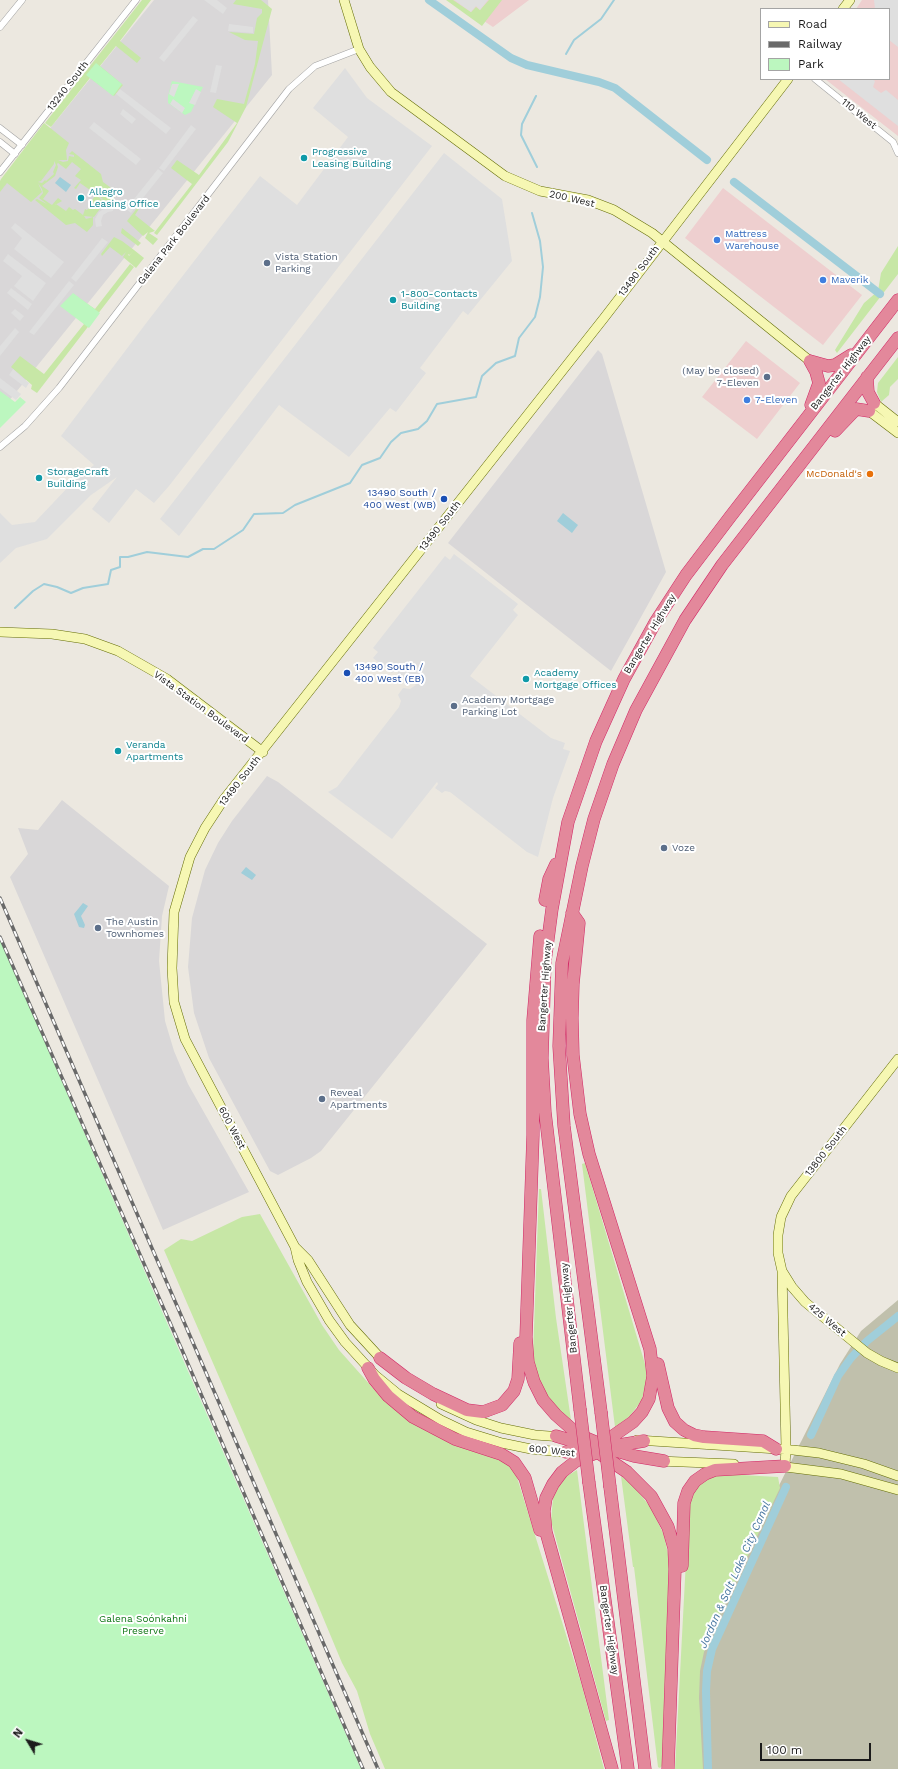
<!DOCTYPE html>
<meta charset="utf-8">
<style>
body{margin:0}
#map{position:relative;width:898px;height:1769px;overflow:hidden;background:#ece8e0;font-family:"Work Sans",sans-serif}
canvas{display:block}
.legend{position:absolute;left:760px;top:8px;width:130px;height:72px;box-sizing:border-box;background:#fff;border:1px solid #a4a4a4;margin:0;padding:5px 7px;list-style:none;font-size:12px;color:#1b1b1b}
.legend li{display:flex;align-items:center;gap:8px;height:20px}
.legend b{width:20px;border:1px solid #a4a4a4}
.north{position:absolute;left:8px;top:1721px;width:40px;height:40px;-webkit-text-stroke:3px #fff;paint-order:stroke;rotate:308deg;font-size:11px;font-weight:700;line-height:16px;text-align:center;color:#1b1b1b}
.north::after{content:'';display:block;margin:auto;width:14px;height:18px;background:#1b1b1b;clip-path:polygon(50% 0,100% 100%,50% 72%,0 100%)}
.scale{position:absolute;left:760px;top:1743px;width:111px;height:18px;box-sizing:border-box;border:2px solid #1b1b1b;border-top:0;padding-left:5px;font-size:12px;line-height:14px;white-space:nowrap;color:#1b1b1b;-webkit-text-stroke:3px #fff;paint-order:stroke}
</style>
<div id="map">
<canvas width="898" height="1769"></canvas>
<ul class="legend">
<li><b style="height:5px;background:#f6f7b3"></b>Road</li>
<li><b style="height:5px;background:#696969"></b>Railway</li>
<li><b style="height:11px;background:#bcf7bf"></b>Park</li>
</ul>
<div class="north">N</div>
<div class="scale">100 m</div>
</div>
<script>
const ctx = document.querySelector('canvas').getContext('2d');
ctx.lineJoin = 'round';
function fillPath(path, color) { ctx.fillStyle = color; ctx.fill(path, 'evenodd'); }
const shape = rows => new Path2D(rows.map(r => 'M' + r).join(''));
function trace(path, color, width, dash) { ctx.strokeStyle = color; ctx.lineWidth = width; ctx.lineCap = dash ? 'butt' : 'round'; ctx.setLineDash(dash || []); ctx.stroke(path); }
function label(font, color, halo, rows, align = 'center') {
  ctx.font = font + ' "Work Sans",sans-serif'; ctx.lineWidth = 4; ctx.setLineDash([]); ctx.textBaseline = 'middle'; ctx.strokeStyle = halo; ctx.fillStyle = color; for (const [text, x, y, turn = 0] of rows) {
    ctx.save(); ctx.translate(x, y); ctx.rotate((+turn || 0) * Math.PI / 180); ctx.textAlign = isNaN(turn) ? turn : align; if (halo) ctx.strokeText(text, 0, 0); ctx.fillText(text, 0, 0); ctx.restore();
  }
}
fillPath(shape([
 [154,0,268,0,272,75,0,412,0,190],
 [598,350,602,354,666,572,611,671,448,543],
 [267,776,278,782,487,944,321,1151,311,1158,278,1175,270,1171,209,1058,194,1013,188,967,192,918,205,870,218,843,232,821],
 [62,800,169,886,162,916,159,961,165,1021,174,1051,188,1084,249,1192,163,1230,10,877,28,854,18,828,38,830]
]), '#d9d7d8');
fillPath(shape([
 [452,0,529,0,493,27],
 [862,0,898,0,898,136,825,79,889,79,889,9,856,9],
 [723,188,862,295,823,345,685,238],
 [746,341,800,383,757,439,702,397]
]), '#eecfcf');
fillPath(shape([
 [898,1300,898,1769,698,1769,697,1661,716,1611,840,1364,861,1331]
]), '#c0c0ac');
fillPath(shape([
 [142,0,151,0,120,41,141,58,137,63,116,46,100,66,123,85,114,96,90,78,51,127,45,123],
 [236,0,261,0,272,9,246,107,228,142,157,235,154,233,192,184,171,168,177,160,199,175,237,123,213,107,217,99,244,104,255,64,258,41,245,40,229,32,254,34,257,18,262,13,262,9,233,4],
 [446,0,453,0,471,12,476,7,480,10,489,0,502,0,482,26],
 [44,123,69,143,66,150,67,160,58,160,63,162,68,161,69,156,74,157,74,155,69,154,72,151,101,174,103,182,118,193,110,203,103,205,102,202,102,206,94,217,84,216,86,219,93,217,93,225,87,232,75,223,66,225,35,200,37,199,47,204,39,198,43,193,42,189,38,183,42,192,31,202,7,183,0,192,0,181,1,179,5,182,1,179],
 [54,161,56,165,53,172,54,174,46,181,45,180,42,183,38,182,41,181,54,164],
 [72,162,81,169,75,176,81,180,74,188,76,189,80,183,103,199,102,200,96,195,91,201,93,203,87,210,85,209,83,215,75,209,73,210,69,207,66,211,56,204,55,205,62,201,58,198,52,205,43,199,49,191,42,186,55,176,58,167,57,164,58,163,66,169],
 [141,203,142,204,135,215,155,231,149,233,158,239,153,245,145,238,148,232,143,236,127,221],
 [122,228,141,243,138,246,121,233],
 [114,237,122,241,134,250,130,255,128,254,129,256,134,250,144,258,136,268,123,257,126,252,122,256,110,247,102,256,101,254],
 [898,246,898,274,837,353,835,350,864,303,878,291,881,273],
 [130,264,134,267,37,393,31,389,32,385,11,367,20,356,44,374,84,324,69,298,73,294,95,309],
 [898,357,898,379,890,387,889,395,881,402,877,392,878,383],
 [585,1163,645,1364,647,1377,642,1400,629,1417,615,1427,582,1164],
 [539,1189,541,1189,556,1318,571,1420,559,1410,547,1395,539,1380,533,1356],
 [260,1214,322,1325,339,1350,380,1396,404,1416,502,1459,515,1471,582,1686,604,1769,385,1769,370,1734,357,1691,342,1663,317,1603,164,1250,181,1239,192,1241,242,1217],
 [577,1470,609,1720,606,1721,551,1521,553,1498,558,1488,567,1476],
 [724,1474,778,1477,780,1488,710,1635,704,1652,700,1671,699,1698,703,1769,675,1769,689,1503,694,1492,702,1482,715,1476],
 [621,1476,633,1485,651,1508,664,1535,669,1559,662,1766,660,1768,658,1767,634,1567,633,1567]
]), '#c7e7a6');
fillPath(shape([
 [96,63,122,84,113,96,86,75],
 [172,81,203,87,191,112,185,115,168,103,168,96],
 [73,293,100,313,89,328,60,306],
 [0,391,15,402,20,397,26,402,0,428],
 [0,939,361,1769,0,1769]
]), '#bcf7bf');
fillPath(shape([
 [204,0,217,0,227,8,223,14],
 [454,0,488,0,480,10,476,6,471,12],
 [874,0,898,0,898,47,889,40,889,9,875,9],
 [193,16,198,20,164,62,159,58],
 [229,24,253,27,253,33,228,31],
 [216,65,222,66,216,93,210,92],
 [345,68,367,98,432,146,169,486,154,503,136,489,109,523,92,509,117,477,91,495,47,539,16,548,0,563,0,513,12,525,35,522,72,483,94,465,61,436,147,322,260,176,297,205,348,137,313,108],
 [838,79,872,79,875,81,873,87,881,93,886,90,898,100,898,126],
 [172,84,179,84,174,97,169,94],
 [120,89,171,128,166,134,116,94],
 [196,89,201,92,195,105,189,103],
 [173,99,185,108,182,113,170,104],
 [123,109,136,119,132,124,120,114],
 [94,122,141,159,136,165,89,128],
 [191,125,196,129,164,171,159,168],
 [444,153,502,199,512,261,468,315,463,311,420,368,426,373,396,412,390,408,349,457,279,405,179,536,160,519],
 [158,169,163,173,131,213,126,209],
 [108,206,114,206,113,211,108,212,103,215,101,221,102,226,96,227,95,219,99,212],
 [15,223,64,262,51,278,14,249,22,238,11,228],
 [102,238,108,242,76,282,71,278],
 [8,254,46,283,33,301,14,286,22,276,3,261],
 [69,281,74,285,34,335,29,332],
 [11,288,32,304,28,310,7,293],
 [15,309,24,316,20,321,11,313],
 [15,328,19,332,0,356,0,346],
 [13,369,29,383,26,388,9,375],
 [0,378,21,394,16,400,0,388],
 [454,554,518,604,513,610,518,615,470,676,551,738,565,743,563,749,570,751,553,798,538,857,527,852,450,792,445,791,442,793,435,788,438,784,437,782,392,839,328,792,337,787,399,707,401,701,398,695,403,688,410,689,416,685,407,677,402,681,396,676,398,673,397,669,392,673,373,658,378,652,373,648,445,556,450,560]
]), '#dfdfdf');
fillPath(shape([
 [60,177,71,185,66,192,55,183],
 [563,513,578,525,572,533,557,521],
 [246,867,256,875,252,880,241,873],
 [83,903,88,906,81,916,85,925,84,928,79,927,74,914]
]), '#a0ceda');
trace(shape([
 [566,54,574,40,601,19,614,0],
 [536,96,522,124,521,135,537,167],
 [15,608,33,591,44,584,57,587,71,593,83,588,108,584,111,570,120,567,120,557,128,557,147,552,188,557,203,549,214,549,243,530,254,514,283,513,295,505,350,483,362,465,380,458,391,442,401,433,418,429,427,421,437,404,476,397,482,376,496,363,515,356,519,338,535,317,540,297,543,267,540,241,532,213]
]), '#a0ceda', 2);
trace(shape([
 [429,0,511,58,527,65,599,82,615,88,707,160],
 [734,182,880,294],
 [811,1435,838,1376,851,1358,867,1341,898,1316],
 [708,1769,706,1691,707,1671,712,1649,786,1487]
]), '#a0ceda', 8);
const street = shape([
 [0,27,22,0],
 [815,79,893,142,898,153],
 [0,128,22,145],
 [0,142,15,154],
 [0,172,136,0],
 [0,447,25,426,59,388,289,89,315,66,359,49]
]);
const secondary = shape([
 [344,0,359,49,370,67,391,92,505,176,540,191,588,200,614,210,652,233,810,361],
 [843,9,850,0],
 [874,403,898,422],
 [869,411,898,433],
 [0,632,52,634,85,639,118,651,167,679,263,752],
 [898,1059,791,1196,781,1217,778,1235,778,1253,782,1271,792,1287,805,1302,867,1353,881,1361,898,1368],
 [295,1247,308,1260,350,1325,384,1362],
 [782,1272,786,1448,785,1466],
 [441,1404,476,1420,501,1428,535,1435,563,1437],
 [637,1440,793,1450,819,1453,864,1464,898,1476],
 [572,1453,531,1449,502,1443,466,1432,441,1420,398,1394,375,1375,345,1342,329,1320,307,1282,298,1260,295,1247,185,1039,174,1002,172,968,174,912,190,857,205,828,224,799,604,318,788,79],
 [658,1461,734,1464],
 [778,1466,841,1474,898,1490]
]);
const highway = shape([
 [810,361,816,372,819,383,811,405],
 [810,361,828,366,835,365,851,355],
 [867,377,868,392,874,403],
 [835,431,856,409,869,411],
 [545,900,549,879,556,864],
 [540,936,533,1020,533,1135,526,1337,528,1362,534,1382,543,1400,556,1415,573,1430,586,1438,617,1451,634,1456,664,1461],
 [380,1358,406,1378,433,1394,467,1410,483,1412,502,1405,514,1391,518,1379,520,1343],
 [658,1364,668,1408,675,1422,684,1430,694,1435,704,1437,763,1441,776,1449],
 [368,1368,374,1379,388,1396,413,1417,455,1439,501,1454,514,1462,525,1478,540,1530],
 [580,1409,545,1112,542,1058,545,962,552,909,568,822,596,741,624,679,656,621,686,575,730,517,898,300],
 [601,1412,564,1126,559,1046,562,963,582,866,594,819,613,764,636,710,685,620,722,565,898,338],
 [556,1436,573,1441,596,1451,627,1472,651,1496,668,1527,674,1548,675,1569,668,1769],
 [566,1452,600,1445,633,1422,642,1412,649,1399,653,1376,650,1349,589,1154,580,1114,573,1055,572,1018,573,984,579,923,572,913],
 [589,1483,628,1769],
 [610,1487,645,1769],
 [682,1566,684,1503,688,1491,695,1481,705,1474,715,1470,785,1466],
 [612,1769,546,1532,544,1511,546,1498,553,1484,562,1472,576,1461,613,1446,644,1441]
]);
trace(street, '#a2a2a2', 7);
trace(secondary, '#646d07', 10);
trace(highway, '#d12765', 13);
trace(street, '#fff', 6);
trace(secondary, '#f6f7b3', 9);
trace(highway, '#e3889b', 12);
const rail = shape([
 [0,898,378,1769],
 [0,937,182,1350,363,1769]
]);
trace(rail, '#696969', 3.5);
trace(rail, '#fff', 2, [6]);
const highwayBridge = shape([
 [580,1409,589,1483],
 [601,1412,610,1487]
]);
trace(highwayBridge, '#d12765', 13, []);
trace(highwayBridge, '#e3889b', 12);
for (const [x, y, r, color] of [
 [304,158,4,"#0f9aa8"],
 [81,198,4,"#0f9aa8"],
 [717,240,4,"#3f7fe0"],
 [267,263,4,"#5c6f8a"],
 [823,280,4,"#3f7fe0"],
 [393,300,4,"#0f9aa8"],
 [767,377,4,"#5c6f8a"],
 [747,400,4,"#3f7fe0"],
 [870,474,4,"#e8710a"],
 [39,478,4,"#0f9aa8"],
 [444,499,4,"#1a4fb4"],
 [347,673,4,"#1a4fb4"],
 [526,679,4,"#0f9aa8"],
 [454,706,4,"#5c6f8a"],
 [118,751,4,"#0f9aa8"],
 [664,848,4,"#5c6f8a"],
 [98,928,4,"#5c6f8a"],
 [322,1099,4,"#5c6f8a"]
]) { const dot = new Path2D(); dot.arc(x, y, r, 0, 2 * Math.PI); ctx.fillStyle = color; ctx.fill(dot); trace(dot, '#fff', 1.5); }
label('10px', '#1b1b1b', '#fff', [
 ["13240 South",68,86,-52],
 ["110 West",859,114,39],
 ["200 West",572,199,13],
 ["Galena Park Boulevard",174,240,-52],
 ["13490 South",639,271,-53],
 ["Bangerter Highway",841,373,-52],
 ["13490 South",440,526,-52],
 ["Bangerter Highway",650,634,-59],
 ["Vista Station Boulevard",201,707,36],
 ["13490 South",240,781,-52],
 ["Bangerter Highway",545,986,-86],
 ["600 West",232,1128,62],
 ["13800 South",826,1151,-52],
 ["Bangerter Highway",569,1308,-96],
 ["425 West",827,1320,40],
 ["600 West",552,1451,6],
 ["Bangerter Highway",609,1630,82]
]);
label('10px', '#0d838f', '#fff', [
 ["Progressive",312,152],
 ["Leasing Building",312,164],
 ["Allegro",89,192],
 ["Leasing Office",89,204],
 ["1-800-Contacts",401,294],
 ["Building",401,306],
 ["StorageCraft",47,472],
 ["Building",47,484],
 ["Academy",534,673],
 ["Mortgage Offices",534,685],
 ["Veranda",126,745],
 ["Apartments",126,757]
], 'left');
label('10px', '#366cbe', '#fff', [
 ["Mattress",725,234],
 ["Warehouse",725,246],
 ["Maverik",831,280],
 ["7-Eleven",755,400]
], 'left');
label('10px', '#4e5e75', '#fff', [
 ["Vista Station",275,257],
 ["Parking",275,269],
 ["(May be closed)",759,371,"right"],
 ["7-Eleven",759,383,"right"],
 ["Academy Mortgage",462,700],
 ["Parking Lot",462,712],
 ["Voze",672,848],
 ["The Austin",106,922],
 ["Townhomes",106,934],
 ["Reveal",330,1093],
 ["Apartments",330,1105]
], 'left');
label('10px', '#c56008', '#fff', [
 ["McDonald's",862,474]
], 'right');
label('10px', '#164399', '#fff', [
 ["13490 South /",436,493],
 ["400 West (WB)",436,505],
 ["13490 South /",355,667,"left"],
 ["400 West (EB)",355,679,"left"]
], 'right');
label('10px', '#0d7413', '#fff', [
 ["Galena Soónkahni",143,1619],
 ["Preserve",143,1631]
]);
label('italic 11px', '#4776a0', '#fff', [
 ["Jordan & Salt Lake City Canal",735,1575,-66]
]);
</script>
